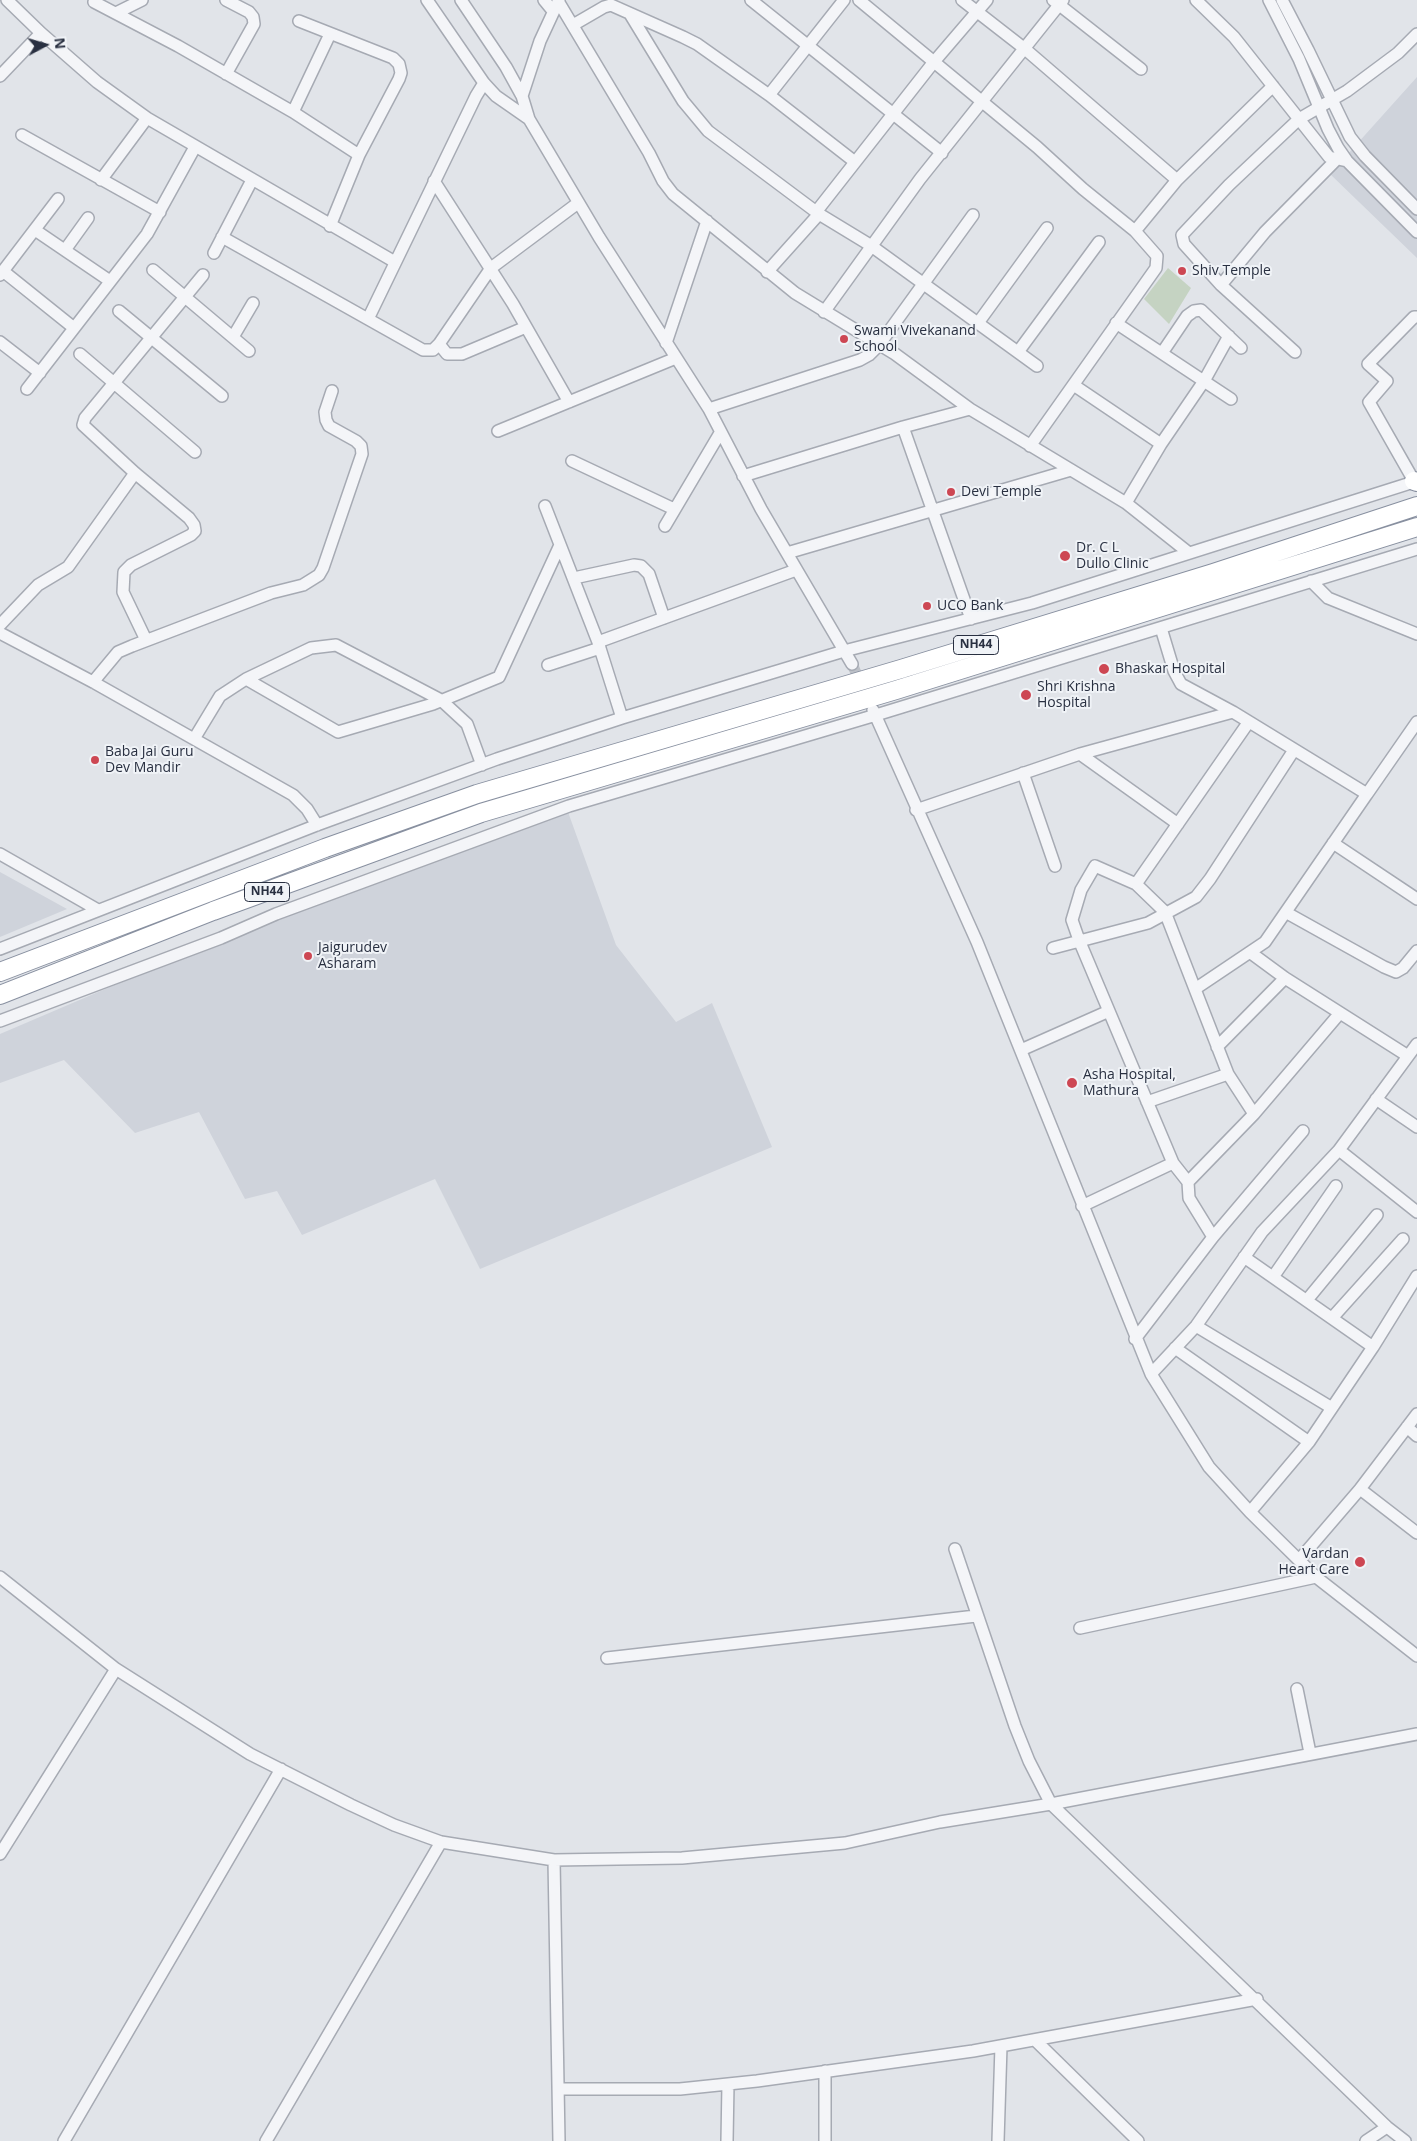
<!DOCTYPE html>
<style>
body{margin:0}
#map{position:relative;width:1417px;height:2141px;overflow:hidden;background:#e1e4e9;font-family:"Open Sans",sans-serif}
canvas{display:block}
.north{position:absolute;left:20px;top:20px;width:50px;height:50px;-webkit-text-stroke:4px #f0f3f7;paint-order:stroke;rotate:84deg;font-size:14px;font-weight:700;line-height:20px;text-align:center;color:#293041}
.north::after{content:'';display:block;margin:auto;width:18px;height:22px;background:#293041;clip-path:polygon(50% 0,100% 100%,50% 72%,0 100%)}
</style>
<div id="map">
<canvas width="1417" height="2141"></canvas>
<div class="north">N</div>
</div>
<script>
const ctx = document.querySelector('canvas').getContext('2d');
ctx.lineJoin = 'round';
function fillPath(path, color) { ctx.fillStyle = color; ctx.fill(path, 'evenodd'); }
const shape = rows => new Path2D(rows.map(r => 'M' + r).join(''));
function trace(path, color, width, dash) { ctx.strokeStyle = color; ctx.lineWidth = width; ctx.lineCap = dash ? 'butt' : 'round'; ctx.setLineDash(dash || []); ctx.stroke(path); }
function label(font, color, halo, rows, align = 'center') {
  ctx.font = font + ' "Open Sans",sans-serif'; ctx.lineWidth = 4; ctx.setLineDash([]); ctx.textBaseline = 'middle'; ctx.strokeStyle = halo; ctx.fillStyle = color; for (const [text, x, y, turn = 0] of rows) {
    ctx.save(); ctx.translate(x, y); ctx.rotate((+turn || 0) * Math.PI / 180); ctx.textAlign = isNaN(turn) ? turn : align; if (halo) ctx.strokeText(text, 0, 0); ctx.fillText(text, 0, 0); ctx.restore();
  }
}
fillPath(shape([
 [1417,77,1417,258,1330,174],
 [568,812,616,945,676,1022,712,1003,772,1147,480,1269,435,1179,302,1235,277,1191,245,1199,199,1112,135,1133,64,1060,0,1083,0,1034,241,931],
 [0,872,67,909,0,937]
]), '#cfd3db');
fillPath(shape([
 [1168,268,1191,288,1169,324,1144,299]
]), '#c5d3c2');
trace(shape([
 [852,664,870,704]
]), '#bcc0c7', 11, [11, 5.5]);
const minor = shape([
 [7,0,41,33,97,82,147,118,395,262],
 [226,0,249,12,253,17,254,24,226,74],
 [427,0,484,83,496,96,529,119],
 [461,0,506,67,522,96,529,119,599,237,709,409,761,509,852,664],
 [544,0,553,11],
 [751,0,942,153],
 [859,0,1037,147,1083,189,1135,231,1157,256,1156,268,1030,446],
 [962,0,1025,49,1177,180],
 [1053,0,1141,69],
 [1196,0,1234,37,1329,157,1347,161],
 [1269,0,1299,59,1328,129,1338,148,1347,161,1417,232],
 [1282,0,1308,50,1350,137,1365,156,1417,209],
 [558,1,649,153,663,181,673,194,795,293,895,354,970,409,1126,503,1189,553],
 [94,2,178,46,293,112],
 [116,13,142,0],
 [630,14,683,101,708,131,819,214,870,245,1037,366],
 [299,21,393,58,399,64,401,73,399,79,359,155],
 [573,25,604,7,611,5,683,37,697,44,769,95,855,162],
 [0,76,41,33],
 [769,95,844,0],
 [522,96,540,41,559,0],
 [22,135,160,212],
 [101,180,147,118],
 [434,181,513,304,569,402],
 [816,212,933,63,987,0],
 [330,226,359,155,293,112,330,34],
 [35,230,110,281],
 [1135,231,1177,180,1273,86],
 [222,237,423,350,433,350,439,344,491,268,578,203],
 [65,250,88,218],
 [214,253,252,180],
 [153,270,249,351],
 [3,271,74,328],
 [767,272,819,214],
 [0,275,58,199],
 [1221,285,1265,232,1336,160],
 [119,311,222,396],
 [824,312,920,179,1063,0],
 [368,319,476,96,484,83],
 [978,323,1047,228],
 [1116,323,1231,399],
 [233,337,253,303],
 [0,342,40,373],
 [666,343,707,221],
 [439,344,447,354,462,354,526,327],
 [1018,352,1099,242],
 [1295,352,1221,285,1184,244,1182,235,1229,185,1299,119,1347,91,1398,53,1417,34],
 [1162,353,1187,316,1194,311,1201,310,1241,348],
 [80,354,195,452],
 [1075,386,1161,444],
 [27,389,147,234,195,147],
 [709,409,860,360,869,355,879,345,973,215],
 [903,427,971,619],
 [498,431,676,358],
 [572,461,674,509],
 [743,476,903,427,970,409],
 [1414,481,1369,402,1387,381,1368,364,1414,317,1417,317],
 [1126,503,1161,444,1204,381,1229,336],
 [545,506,598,642,622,718],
 [665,526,720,433],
 [787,553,1071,470],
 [574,578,634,565,641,566,649,574,664,618],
 [1311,581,1328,598,1417,634],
 [0,625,38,585,68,567,135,473],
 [1161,628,1174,671,1181,684,1233,712,1367,794,1265,942,1195,989],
 [0,633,93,682,293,795,307,809,317,825],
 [146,640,123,592,124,572,131,565,191,535,195,531,194,525,189,518,135,473,83,425,85,418,203,275],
 [598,642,796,570],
 [548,665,600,648],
 [246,679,338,732,433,704,499,677,560,545],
 [93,682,118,652,132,646,271,593,303,585,319,575,323,568,362,454,361,446,356,441,329,426,326,420,325,412,332,391],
 [873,710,977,942,1151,1374,1209,1467,1250,1512,1316,1577,1417,1656],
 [194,739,220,696,246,679,311,648,336,645,441,700,467,724,482,765],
 [1080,754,1178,824],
 [1023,773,1055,866],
 [1367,794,1417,722],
 [916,810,1080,754,1233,712],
 [1333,843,1417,899],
 [0,854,98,910],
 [1136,884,1248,723],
 [1287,913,1384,967,1396,972,1403,968,1417,951],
 [1053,948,1148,923,1196,897,1210,879,1294,750],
 [0,949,317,825,497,759,622,718,844,651,1032,603,1417,481],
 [1251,953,1285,978,1408,1056],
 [0,1021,221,938,276,914,569,806,876,715,1417,549],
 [1417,1044,1339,1150,1417,1212],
 [1217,1047,1285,978],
 [1021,1050,1109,1011],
 [1376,1099,1417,1127],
 [1147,1102,1228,1074,1165,912,1136,884,1095,866,1081,890,1072,920,1079,940,1173,1163,1188,1182,1189,1198,1213,1237],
 [1254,1114,1340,1013],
 [1188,1182,1254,1114,1228,1074],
 [1082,1206,1173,1163],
 [1244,1257,1373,1347],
 [1273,1277,1336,1186],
 [1307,1300,1377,1215],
 [1332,1318,1403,1239],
 [1196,1326,1332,1408],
 [1135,1339,1213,1237,1303,1131],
 [1175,1348,1309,1442],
 [1151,1374,1196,1326,1262,1232,1339,1150],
 [1407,1427,1417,1436],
 [1360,1489,1417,1533],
 [1250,1512,1309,1442,1373,1347,1417,1276],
 [955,1549,1015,1726,1029,1761,1051,1804,1387,2127,1405,2141],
 [1299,1560,1360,1489,1417,1414],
 [0,1577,116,1669,250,1754,351,1805,394,1825,441,1842,554,1860,682,1858,845,1843,940,1822,1051,1804,1417,1734],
 [1080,1628,1316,1577],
 [607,1658,976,1616],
 [1297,1689,1310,1753],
 [0,1854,116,1669],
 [554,1860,559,2141],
 [1035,2040,1138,2141],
 [825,2071,825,2141],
 [558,2089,680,2089,757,2081,973,2051,1257,1999],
 [64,2141,281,1769],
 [266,2141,441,1842],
 [727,2141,728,2084],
 [998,2141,1001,2046],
 [1366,2141,1387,2127]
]);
const highway = shape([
 [1414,481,1417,482],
 [0,972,325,848,477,794,901,669,1213,573,1417,506],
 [0,995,213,911,481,813,896,690,1417,527]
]);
trace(minor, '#a6aab3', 14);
trace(highway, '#8890a0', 20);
trace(minor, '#f4f5f8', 11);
trace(highway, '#fff', 18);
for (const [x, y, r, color] of [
 [1182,271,5,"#cd4753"],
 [844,339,5,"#cd4753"],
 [951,492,5,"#cd4753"],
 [1065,556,6,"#cd4753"],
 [927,606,5,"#cd4753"],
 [1104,669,6,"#cd4753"],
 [1026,695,6,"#cd4753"],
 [95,760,5,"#cd4753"],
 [308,956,5,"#cd4753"],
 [1072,1083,6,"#cd4753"],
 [1360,1562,6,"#cd4753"]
]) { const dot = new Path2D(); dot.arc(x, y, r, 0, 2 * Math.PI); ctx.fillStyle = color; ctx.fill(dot); trace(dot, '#f0f3f7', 2); }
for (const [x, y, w] of [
 [976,645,45],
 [267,892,45]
]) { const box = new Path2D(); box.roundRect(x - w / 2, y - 9.5, w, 19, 4); ctx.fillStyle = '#f0f3f7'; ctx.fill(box); trace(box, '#293041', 1); }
label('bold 12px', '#293041', null, [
 ["NH44",976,645],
 ["NH44",267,892]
]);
label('14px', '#293041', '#f0f3f7', [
 ["Shiv Temple",1192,271],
 ["Swami Vivekanand",854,331],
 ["School",854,347],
 ["Devi Temple",961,492],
 ["Dr. C L",1076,548],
 ["Dullo Clinic",1076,564],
 ["UCO Bank",937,606],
 ["Bhaskar Hospital",1115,669],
 ["Shri Krishna",1037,687],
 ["Hospital",1037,703],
 ["Baba Jai Guru",105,752],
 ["Dev Mandir",105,768],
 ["Jaigurudev",318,948],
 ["Asharam",318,964],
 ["Asha Hospital,",1083,1075],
 ["Mathura",1083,1091],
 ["Vardan",1349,1554,"right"],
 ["Heart Care",1349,1570,"right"]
], 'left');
</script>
